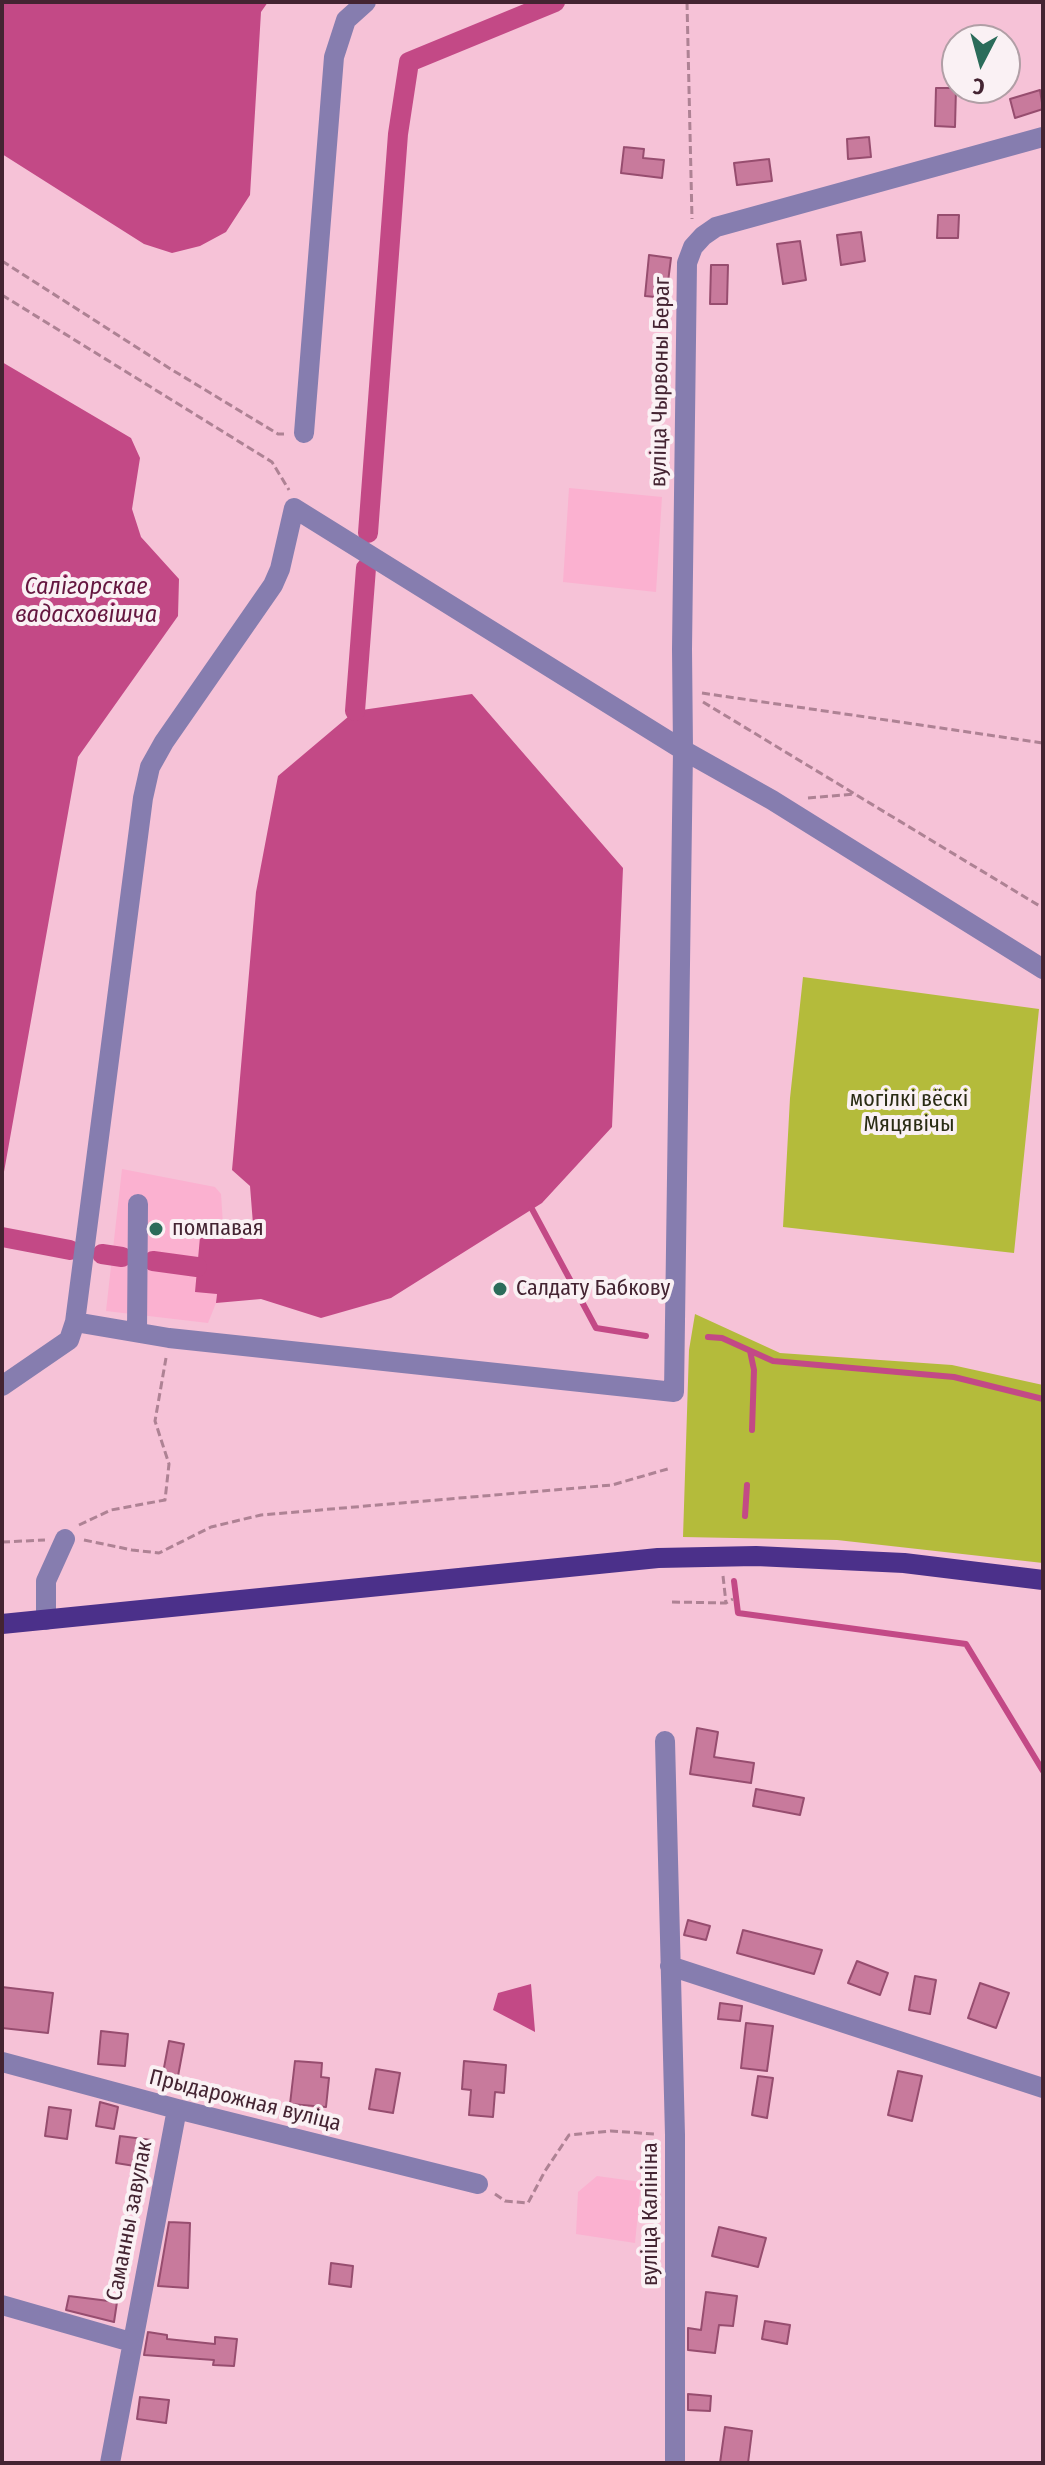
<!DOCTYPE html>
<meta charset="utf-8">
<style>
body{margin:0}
#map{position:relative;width:1045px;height:2465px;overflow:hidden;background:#f6c2d7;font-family:"Fira Sans Condensed",sans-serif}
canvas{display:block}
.frame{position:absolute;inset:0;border:4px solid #442432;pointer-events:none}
.north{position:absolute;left:941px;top:24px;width:80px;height:80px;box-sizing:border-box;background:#faf1f4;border:2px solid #b19fa6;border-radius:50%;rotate:186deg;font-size:22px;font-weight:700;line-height:32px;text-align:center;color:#442432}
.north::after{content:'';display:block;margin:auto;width:28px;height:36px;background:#2b6c5a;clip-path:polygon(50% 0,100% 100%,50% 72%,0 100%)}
</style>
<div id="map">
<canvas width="1045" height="2465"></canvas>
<div class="frame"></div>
<div class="north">С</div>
</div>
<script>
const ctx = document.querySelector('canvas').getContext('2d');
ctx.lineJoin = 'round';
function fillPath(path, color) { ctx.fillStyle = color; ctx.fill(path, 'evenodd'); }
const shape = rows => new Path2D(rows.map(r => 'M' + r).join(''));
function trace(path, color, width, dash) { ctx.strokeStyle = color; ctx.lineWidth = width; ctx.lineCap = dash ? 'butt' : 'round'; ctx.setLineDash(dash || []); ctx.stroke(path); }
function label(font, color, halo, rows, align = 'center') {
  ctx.font = font + ' "Fira Sans Condensed",sans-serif'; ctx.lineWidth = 8; ctx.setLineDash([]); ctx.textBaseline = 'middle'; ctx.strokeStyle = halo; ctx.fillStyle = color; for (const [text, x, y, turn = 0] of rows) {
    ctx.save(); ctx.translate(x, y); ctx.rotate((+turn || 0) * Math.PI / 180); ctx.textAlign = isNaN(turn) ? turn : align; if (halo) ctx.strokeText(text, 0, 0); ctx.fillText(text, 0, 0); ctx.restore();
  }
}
fillPath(shape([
 [569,488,662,497,656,592,563,582],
 [122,1169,215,1187,221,1194,223,1225,216,1303,208,1323,106,1311],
 [597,2176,641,2182,635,2243,576,2234,578,2192]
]), '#fbb1d0');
fillPath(shape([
 [803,977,1039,1009,1014,1253,783,1227,790,1098],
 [695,1314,780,1353,952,1365,1043,1385,1043,1563,837,1540,683,1537,689,1350]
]), '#b4bb3b');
fillPath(shape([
 [2,2,268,2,261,12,250,195,226,232,200,246,172,253,144,244,2,154],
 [2,362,131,438,140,458,132,509,141,537,179,579,178,616,78,757,2,1183],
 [472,694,623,868,612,1127,542,1203,391,1298,321,1318,261,1299,216,1303,217,1294,195,1292,200,1237,222,1239,223,1225,243,1236,253,1224,250,1186,232,1170,233,1159,256,892,278,776,355,711],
 [531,1984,535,2031,535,2032,493,2010,498,1993]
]), '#c34986');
trace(shape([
 [532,1209,596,1328,646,1336],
 [708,1337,722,1338,773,1361,954,1377,1043,1399],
 [750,1351,754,1370,752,1430],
 [745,1516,747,1485],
 [734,1581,738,1613,966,1644,1043,1771]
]), '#c34986', 6);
trace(shape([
 [368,533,398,134,409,62,555,2],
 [355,711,366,568],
 [2,1237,70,1250],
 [102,1254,122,1257],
 [153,1261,197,1267]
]), '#c34986', 20);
const building = shape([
 [936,88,956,88,955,127,935,126,936,88],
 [1040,90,1043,109,1015,118,1010,99,1040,90],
 [869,137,871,157,848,159,847,139,869,137],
 [624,147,644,149,643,158,664,160,662,178,621,173,624,147],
 [769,159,772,181,737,185,734,163,769,159],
 [938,215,959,215,958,238,937,238,938,215],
 [861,232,865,261,841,265,837,235,861,232],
 [800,241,806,280,783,284,777,244,800,241],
 [649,255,671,258,666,298,645,296,649,255],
 [711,265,728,265,727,304,710,304,711,265],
 [697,1728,718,1732,714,1757,754,1763,751,1783,690,1774,697,1728],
 [756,1789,804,1798,800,1815,753,1806,756,1789],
 [688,1920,710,1926,706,1940,684,1935,688,1920],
 [743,1930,822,1950,814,1974,737,1953,743,1930],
 [857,1961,888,1973,880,1995,848,1983,857,1961],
 [915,1976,936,1980,930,2014,909,2010,915,1976],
 [980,1983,1009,1993,996,2028,968,2018,980,1983],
 [2,1987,53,1993,48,2033,2,2028,2,1987],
 [720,2003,742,2006,740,2021,718,2019,720,2003],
 [746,2023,773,2026,767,2071,741,2068,746,2023],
 [101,2031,128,2034,125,2066,98,2064,101,2031],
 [169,2041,184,2044,178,2076,163,2073,169,2041],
 [295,2061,322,2063,321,2077,329,2078,326,2107,290,2104,295,2061],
 [464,2061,506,2065,504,2093,495,2092,493,2117,469,2115,471,2090,462,2089,464,2061],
 [376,2069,400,2073,393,2113,369,2109,376,2069],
 [898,2071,922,2076,912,2121,888,2115,898,2071],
 [758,2076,773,2078,767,2118,752,2115,758,2076],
 [100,2102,118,2107,114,2129,96,2126,100,2102],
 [49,2107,71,2110,67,2139,45,2136,49,2107],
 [120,2136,151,2140,147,2168,116,2163,120,2136],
 [169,2222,190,2223,188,2288,158,2286,169,2222],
 [719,2227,766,2238,758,2267,712,2256,719,2227],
 [331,2263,353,2266,351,2287,329,2284,331,2263],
 [706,2292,737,2296,733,2326,719,2325,715,2353,688,2350,688,2328,701,2330,706,2292],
 [69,2296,117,2302,114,2322,66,2310,69,2296],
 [765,2321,790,2325,787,2344,762,2339,765,2321],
 [148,2332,167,2335,167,2339,215,2344,215,2337,237,2339,234,2366,213,2365,214,2360,144,2355,148,2332],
 [688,2394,711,2396,710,2411,688,2410,688,2394],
 [140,2397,169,2400,166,2423,137,2419,140,2397],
 [725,2427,752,2431,748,2463,720,2463,725,2427]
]);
fillPath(building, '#c87a9c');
trace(building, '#974d6f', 2);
trace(shape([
 [687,2,692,219],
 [2,261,169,368,278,434,284,434],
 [2,295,272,462,289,490],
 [702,693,1043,743],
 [703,702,1043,908],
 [808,798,856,794],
 [79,1525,111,1510,165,1500,169,1464,155,1421,166,1358],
 [84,1540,132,1550,159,1553,211,1527,261,1515,612,1485,671,1468],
 [2,1542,45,1540],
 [723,1576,726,1603],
 [672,1602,726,1603,733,1599],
 [495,2194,505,2201,528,2203,545,2171,569,2135,611,2131,654,2134]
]), '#ae8294', 3, [8, 4]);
trace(shape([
 [1043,137,716,227,703,236,693,247,687,263,682,649,683,750,674,1392,169,1338,75,1322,143,798,150,767,164,742,273,585,280,569,294,508,683,750,772,800,1043,969],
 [304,433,334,57,346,20,366,2],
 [137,1332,138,1204],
 [2,1386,69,1340,75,1322],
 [46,1620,46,1581,65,1539],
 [665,1741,675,2135,675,2463],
 [670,1966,1043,2088],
 [2,2062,177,2109,478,2184],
 [2,2305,131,2342],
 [110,2463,177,2109]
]), '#867daf', 20);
trace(shape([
 [2,1624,658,1558,756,1556,904,1563,1043,1580]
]), '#4b308a', 20);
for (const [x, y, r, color] of [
 [156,1229,8,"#2b6c5a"],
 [500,1289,8,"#2b6c5a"]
]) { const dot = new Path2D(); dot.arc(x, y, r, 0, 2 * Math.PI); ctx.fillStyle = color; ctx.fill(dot); trace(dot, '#faf1f4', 3); }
label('22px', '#442432', '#faf1f4', [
 ["вуліца Чырвоны Бераг",661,382,-89],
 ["Прыдарожная вуліца",245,2101,14],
 ["вуліца Калініна",651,2214,-90],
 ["Саманны завулак",130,2221,-79]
]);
label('22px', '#2a2c14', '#faf1f4', [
 ["могілкі вёскі",909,1100],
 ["Мяцявічы",909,1125]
]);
label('22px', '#442432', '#faf1f4', [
 ["помпавая",172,1229],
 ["Салдату Бабкову",516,1289]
], 'left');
label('italic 24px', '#651740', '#faf1f4', [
 ["Салігорскае",86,587],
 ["вадасховішча",86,615]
]);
</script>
